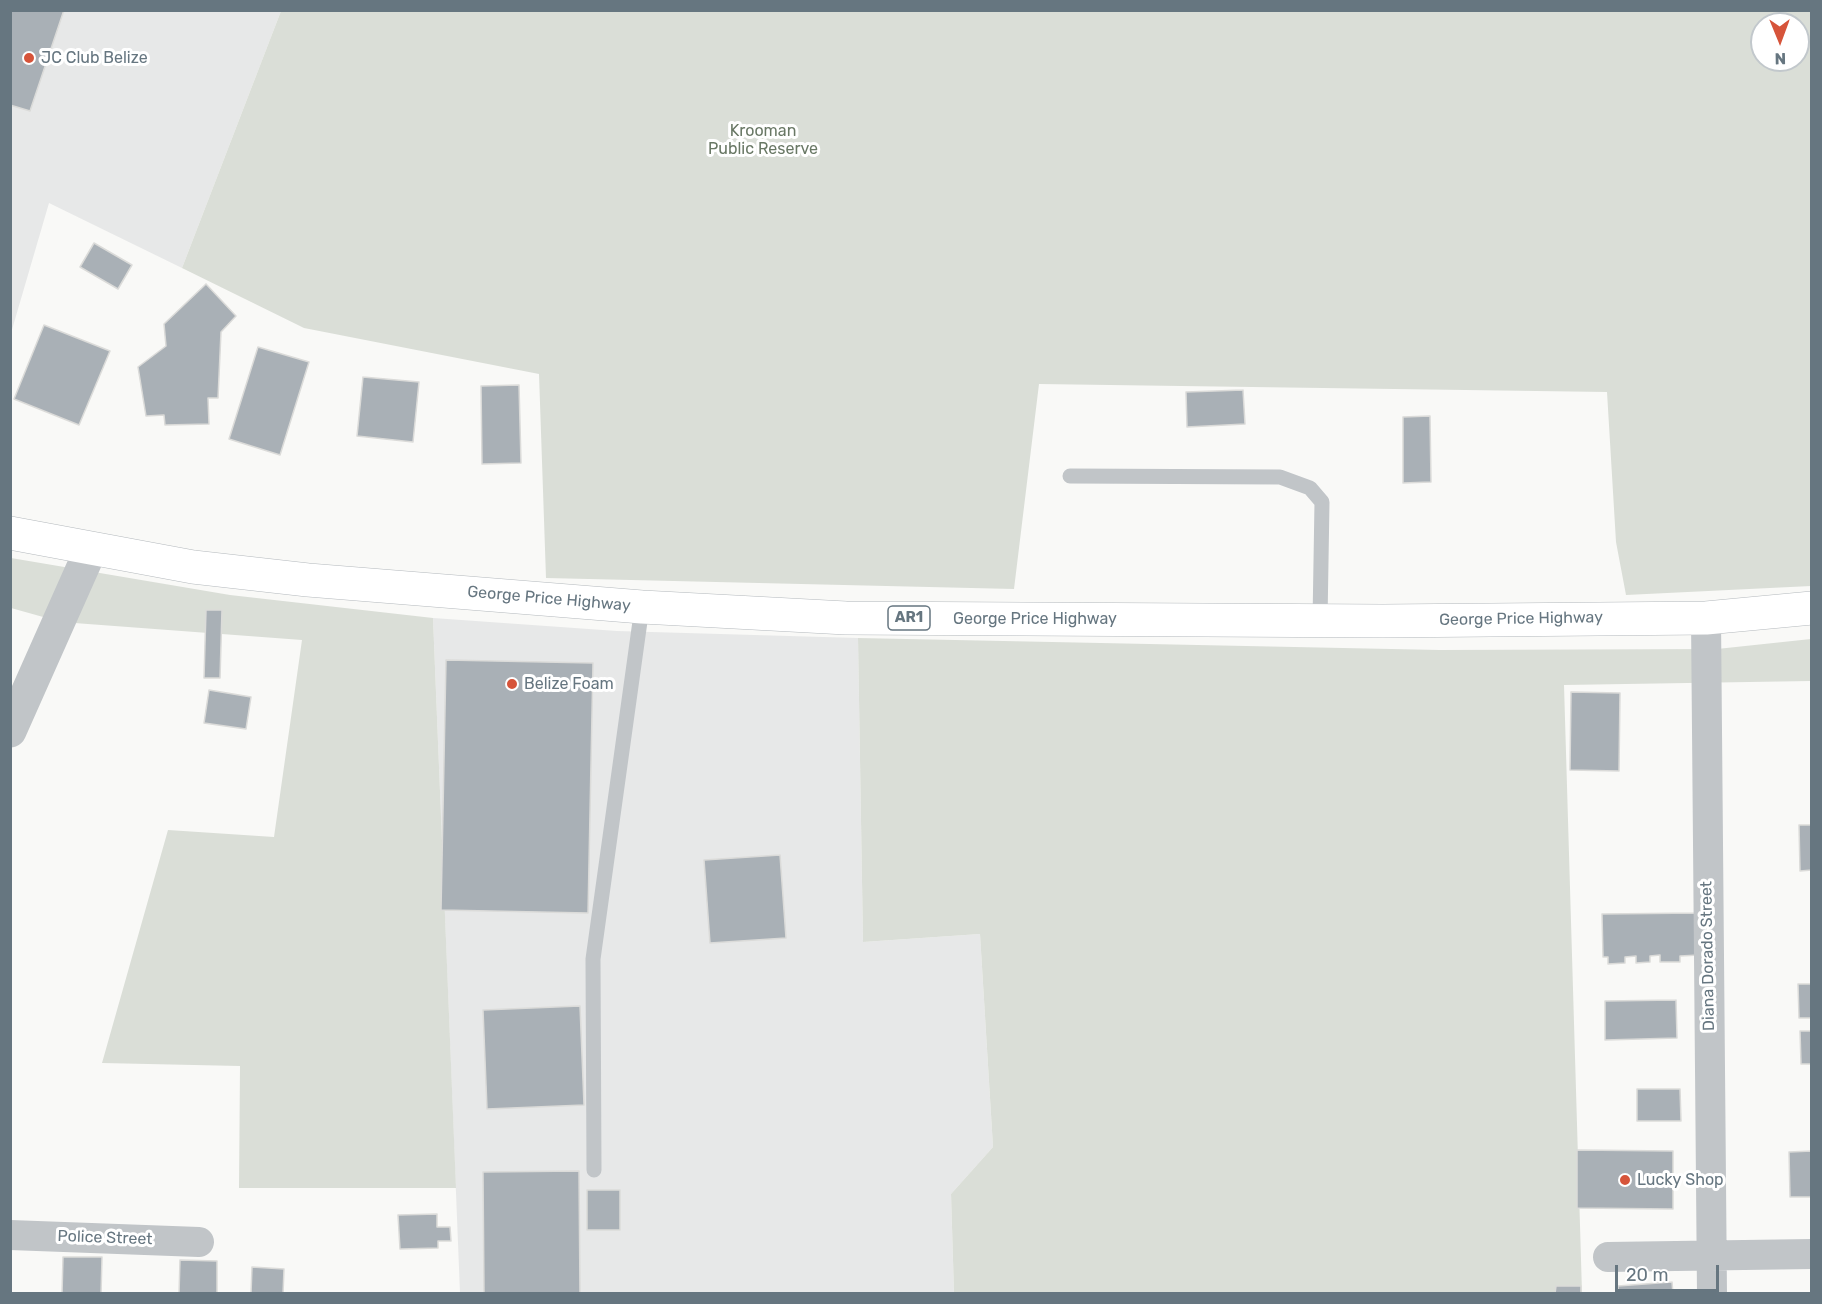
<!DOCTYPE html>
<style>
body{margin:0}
#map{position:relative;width:1822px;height:1304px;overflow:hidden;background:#f9f9f7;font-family:Rubik,sans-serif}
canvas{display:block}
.frame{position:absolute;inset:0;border:12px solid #667680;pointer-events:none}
.north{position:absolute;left:1750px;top:12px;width:60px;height:60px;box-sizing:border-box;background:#fff;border:2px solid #c2c8cc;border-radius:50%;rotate:179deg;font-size:16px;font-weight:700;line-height:24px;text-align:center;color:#667680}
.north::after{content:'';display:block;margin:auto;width:21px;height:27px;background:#d6543a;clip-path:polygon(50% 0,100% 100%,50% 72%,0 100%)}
.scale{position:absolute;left:1615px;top:1265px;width:104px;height:27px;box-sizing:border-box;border:3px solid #667680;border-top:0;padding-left:8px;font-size:18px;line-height:21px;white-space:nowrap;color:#667680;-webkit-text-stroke:4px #fff;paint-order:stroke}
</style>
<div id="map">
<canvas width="1822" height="1304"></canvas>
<div class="frame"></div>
<div class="north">N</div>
<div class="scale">20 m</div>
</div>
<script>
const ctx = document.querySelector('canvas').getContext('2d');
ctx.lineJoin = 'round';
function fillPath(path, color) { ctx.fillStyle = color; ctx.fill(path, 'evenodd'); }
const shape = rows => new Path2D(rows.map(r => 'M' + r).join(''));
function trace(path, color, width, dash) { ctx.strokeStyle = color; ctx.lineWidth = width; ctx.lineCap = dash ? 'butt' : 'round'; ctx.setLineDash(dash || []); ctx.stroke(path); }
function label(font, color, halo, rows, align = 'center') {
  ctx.font = font + ' Rubik,sans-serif'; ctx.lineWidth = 6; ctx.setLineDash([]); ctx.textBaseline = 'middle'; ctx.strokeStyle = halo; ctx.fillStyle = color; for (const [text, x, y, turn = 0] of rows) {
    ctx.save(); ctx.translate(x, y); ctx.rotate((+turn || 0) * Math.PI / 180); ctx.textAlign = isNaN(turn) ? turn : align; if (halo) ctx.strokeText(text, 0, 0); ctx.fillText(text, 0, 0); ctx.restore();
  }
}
fillPath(shape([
 [11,11,281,11,182,268,49,203,11,333],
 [433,618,617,631,858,638,863,942,980,934,993,1147,951,1194,954,1293,460,1293]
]), '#e7e8e8');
fillPath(shape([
 [281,11,1811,11,1811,586,1626,595,1616,542,1607,392,1039,384,1014,589,546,578,539,374,304,328,182,268],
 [1762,24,1798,24,1798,60,1762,60],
 [11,558,230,595,433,618,456,1188,239,1188,240,1066,102,1063,168,830,274,837,302,640,61,622,11,608],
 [858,638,1440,650,1717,649,1811,639,1811,681,1564,685,1582,1293,954,1293,951,1194,993,1147,980,934,863,942]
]), '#daded7');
const building = shape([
 [10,10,64,10,30,111,10,105,10,10],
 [94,243,132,265,118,289,80,267,94,243],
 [206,284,236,316,221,332,218,398,208,398,209,424,165,425,164,415,146,416,138,367,166,346,164,324,206,284],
 [44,325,110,351,79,425,14,399,44,325],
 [258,347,309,362,280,455,229,439,258,347],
 [363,377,419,382,413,442,357,436,363,377],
 [519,385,521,463,482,464,481,386,519,385],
 [1243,390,1245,424,1187,427,1186,392,1243,390],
 [1430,416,1431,482,1403,483,1403,417,1430,416],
 [206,610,222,610,220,678,204,678,206,610],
 [446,660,593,663,588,913,441,910,446,660],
 [209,690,251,697,246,729,204,723,209,690],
 [1571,692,1620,693,1619,771,1570,770,1571,692],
 [1799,825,1812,825,1812,870,1800,871,1799,825],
 [780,855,786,938,710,943,704,860,780,855],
 [1698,913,1699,955,1680,956,1680,962,1660,962,1660,955,1650,956,1650,962,1636,963,1636,956,1625,957,1625,963,1608,964,1608,957,1603,957,1602,914,1698,913],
 [1798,984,1812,984,1812,1018,1799,1018,1798,984],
 [1676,1000,1677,1038,1605,1040,1605,1001,1676,1000],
 [580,1006,584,1105,487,1109,483,1010,580,1006],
 [1800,1031,1812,1031,1812,1064,1801,1064,1800,1031],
 [1637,1089,1680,1089,1681,1121,1637,1121,1637,1089],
 [1577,1150,1673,1151,1673,1209,1577,1208,1577,1150],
 [1812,1151,1812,1197,1790,1197,1789,1152,1812,1151],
 [579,1171,580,1294,484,1294,483,1172,579,1171],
 [587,1190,620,1190,620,1230,587,1230,587,1190],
 [437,1214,437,1227,450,1227,451,1241,438,1241,438,1248,400,1249,398,1215,437,1214],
 [63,1257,102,1257,101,1294,62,1294,63,1257],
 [180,1260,217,1261,217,1294,179,1294,180,1260],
 [252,1267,284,1269,283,1294,251,1294,252,1267],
 [1672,1282,1673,1294,1618,1294,1618,1286,1672,1282],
 [1556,1286,1581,1286,1581,1294,1555,1294,1556,1286]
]);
fillPath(building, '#a9b0b6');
trace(building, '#dbdbd9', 1.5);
const primary = shape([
 [10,533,193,567,308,580,642,607,846,618,1383,621,1706,618,1812,608]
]);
trace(primary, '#b4b9bd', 34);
trace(shape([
 [1070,476,1280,477,1310,488,1322,502,1320,621],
 [594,1170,593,959,642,607]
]), '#c1c5c8', 15);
trace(shape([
 [1706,618,1712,1294],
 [10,1235,199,1242],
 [1608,1257,1812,1254]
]), '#c1c5c8', 30);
trace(shape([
 [10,731,91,549]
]), '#c1c5c8', 33);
trace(primary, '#fff', 33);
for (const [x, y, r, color] of [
 [29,58,6,"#d6543a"],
 [512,684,6,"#d6543a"],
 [1625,1180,6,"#d6543a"]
]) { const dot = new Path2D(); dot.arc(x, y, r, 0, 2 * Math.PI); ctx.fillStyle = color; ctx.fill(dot); trace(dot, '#fff', 2); }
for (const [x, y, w] of [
 [909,618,42]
]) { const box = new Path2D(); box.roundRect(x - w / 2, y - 12, w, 24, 4.5); ctx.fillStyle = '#fff'; ctx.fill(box); trace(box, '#667680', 1.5); }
label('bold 15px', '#667680', null, [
 ["AR1",909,618]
]);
label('16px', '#667680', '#fff', [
 ["JC Club Belize",41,58],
 ["Belize Foam",524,684],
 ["Lucky Shop",1637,1180]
], 'left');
label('16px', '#697865', '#fff', [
 ["Krooman",763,131],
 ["Public Reserve",763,149]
]);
label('16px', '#667680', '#fff', [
 ["George Price Highway",549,599,5],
 ["George Price Highway",1035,619],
 ["George Price Highway",1521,619,-1],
 ["Diana Dorado Street",1708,956,-91],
 ["Police Street",105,1238,2]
]);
</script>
